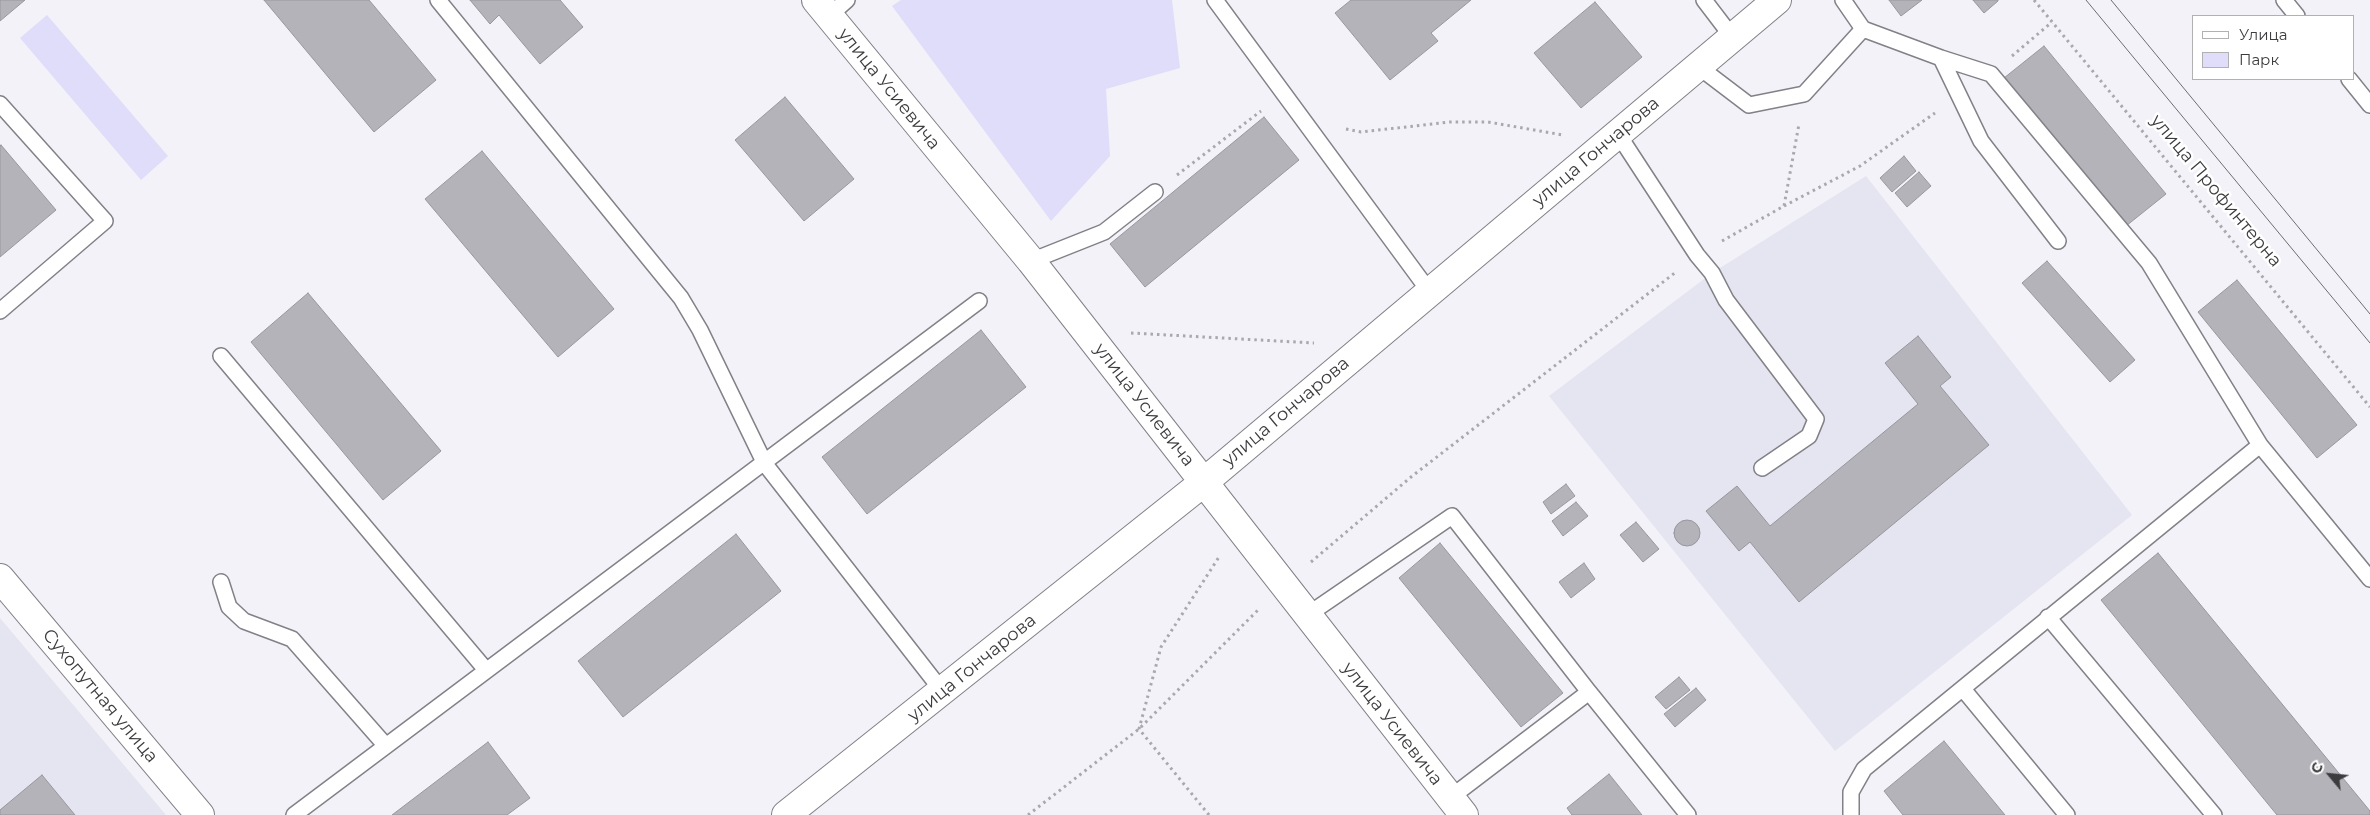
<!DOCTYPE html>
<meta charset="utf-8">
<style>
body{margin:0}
#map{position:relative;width:2370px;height:815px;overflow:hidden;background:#f2f2f8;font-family:Montserrat,sans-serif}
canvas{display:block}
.legend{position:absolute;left:2192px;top:15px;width:162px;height:65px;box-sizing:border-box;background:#fff;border:1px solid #b1b1b2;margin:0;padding:6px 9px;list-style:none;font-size:15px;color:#3c3c3f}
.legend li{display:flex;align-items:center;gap:10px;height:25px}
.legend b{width:25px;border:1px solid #b1b1b2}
.north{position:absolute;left:2305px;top:750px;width:50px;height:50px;-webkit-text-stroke:4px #fff;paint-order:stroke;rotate:298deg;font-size:14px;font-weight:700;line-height:20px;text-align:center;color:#3c3c3f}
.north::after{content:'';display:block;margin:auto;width:18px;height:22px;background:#3c3c3f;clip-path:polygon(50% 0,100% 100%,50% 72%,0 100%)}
</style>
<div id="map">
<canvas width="2370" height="815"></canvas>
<ul class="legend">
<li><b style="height:6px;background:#fff"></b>Улица</li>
<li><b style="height:14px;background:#dfddfa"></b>Парк</li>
</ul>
<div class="north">С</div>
</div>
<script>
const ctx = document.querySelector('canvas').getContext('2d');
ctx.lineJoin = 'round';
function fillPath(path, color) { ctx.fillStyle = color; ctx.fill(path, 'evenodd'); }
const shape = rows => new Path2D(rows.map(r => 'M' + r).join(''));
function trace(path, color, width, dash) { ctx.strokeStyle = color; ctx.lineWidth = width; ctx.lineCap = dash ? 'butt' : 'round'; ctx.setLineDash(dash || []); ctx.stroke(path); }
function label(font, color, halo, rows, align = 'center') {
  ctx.font = font + ' Montserrat,sans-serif'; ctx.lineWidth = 5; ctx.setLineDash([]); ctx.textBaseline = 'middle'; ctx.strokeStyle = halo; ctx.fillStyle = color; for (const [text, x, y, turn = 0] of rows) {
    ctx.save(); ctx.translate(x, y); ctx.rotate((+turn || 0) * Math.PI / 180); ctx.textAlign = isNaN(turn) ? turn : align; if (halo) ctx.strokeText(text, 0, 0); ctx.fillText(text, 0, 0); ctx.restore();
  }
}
fillPath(shape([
 [1866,176,2132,515,1835,751,1549,396,1712,273],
 [0,618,166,815,0,815]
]), '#e5e5f2');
fillPath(shape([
 [901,0,1172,0,1180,68,1106,89,1110,156,1051,221,892,6],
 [47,15,168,156,141,180,20,38]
]), '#dfddfa');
const building = shape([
 [0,0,25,0,0,21,0,0],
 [264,0,369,0,436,80,374,132,264,0],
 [470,0,560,0,583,27,540,64,499,15,490,24,470,0],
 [1351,0,1471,0,1431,33,1438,41,1390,80,1335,13,1351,0],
 [1889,0,1922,0,1901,16,1889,0],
 [1973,0,1998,0,1998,1,1984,13,1973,0],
 [1595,2,1642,57,1581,108,1534,53,1595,2],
 [2044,46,2166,194,2126,226,2004,78,2044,46],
 [785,97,854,179,804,221,735,140,785,97],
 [1264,117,1299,160,1145,287,1110,244,1264,117],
 [1,145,56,210,0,257,0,146,1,145],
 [482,151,614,309,558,357,425,199,482,151],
 [1904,156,1916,171,1892,192,1880,178,1904,156],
 [1919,172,1931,186,1907,207,1895,193,1919,172],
 [2047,261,2135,360,2110,382,2022,283,2047,261],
 [2237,280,2357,425,2317,458,2198,312,2237,280],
 [308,293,441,451,383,500,251,342,308,293],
 [981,330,1026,387,867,514,822,457,981,330],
 [1918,336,1951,377,1940,386,1989,445,1799,602,1750,542,1739,551,1706,511,1737,486,1770,526,1918,404,1885,363,1918,336],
 [1566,484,1575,496,1551,514,1543,502,1566,484],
 [1576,502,1588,516,1563,536,1552,521,1576,502],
 '1674 533a13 13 0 1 1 26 0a13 13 0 1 1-26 0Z',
 [1636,522,1659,549,1643,562,1620,535,1636,522],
 [736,534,781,591,623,717,578,661,736,534],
 [1440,543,1563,693,1521,727,1399,578,1440,543],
 [2158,553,2370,811,2370,815,2277,815,2101,600,2158,553],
 [1584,563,1595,579,1571,598,1559,582,1584,563],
 [1679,677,1690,690,1666,709,1655,697,1679,677],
 [1696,688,1706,700,1675,727,1664,714,1696,688],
 [1944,741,2005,815,1903,815,1884,791,1944,741],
 [488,742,530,798,507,815,392,815,488,742],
 [1609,774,1642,815,1572,815,1567,808,1609,774],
 [42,775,75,815,0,815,0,810,42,775]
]);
fillPath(building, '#b3b3b9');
trace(building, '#97979d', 1);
const service = shape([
 [438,0,681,298,700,330,765,464,943,692],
 [1215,0,1429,291],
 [1704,0,1733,38],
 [2284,0,2297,16],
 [829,16,847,0],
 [1863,29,1941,58,1981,141,2058,241],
 [1941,58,1991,74,2149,263,2260,445,2370,579],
 [1699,67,1749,105,1804,94,1863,29,1843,0],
 [2349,79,2370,105],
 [0,104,105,221,0,311],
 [1618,134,1697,255,1712,273,1726,300,1816,419,1809,436,1762,468],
 [1031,261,1104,232,1155,192],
 [221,356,486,670],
 [221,582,229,607,244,621,292,639,386,746],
 [1306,616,1452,516,1589,692,1450,798],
 [2048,617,2214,815],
 [1963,689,2067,815],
 [1589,692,1688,815],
 [294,815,979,301],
 [1851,815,1851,792,1864,769,2260,445]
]);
const minor = shape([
 [816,0,1031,261,1464,815],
 [0,578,200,815],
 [786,815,1204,482,1777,0]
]);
trace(service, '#818187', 18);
trace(minor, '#818187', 30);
trace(shape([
 [2034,0,2370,407],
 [2012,56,2052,22],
 [1346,129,1361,132,1450,122,1488,122,1563,135],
 [1177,175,1261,111],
 [1784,206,1860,166,1935,113],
 [1722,241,1784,206,1799,124],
 [1131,333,1314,343],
 [1311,562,1411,477,1676,272],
 [1028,815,1139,729,1260,608],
 [1209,815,1139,729,1161,647,1219,557]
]), '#a8a8ad', 3, [2.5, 4]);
trace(service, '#fff', 15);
trace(minor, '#fff', 28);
trace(shape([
 [2086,0,2370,343],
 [2111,0,2370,314]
]), '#6d6d71', 1);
label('18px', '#3c3c3f', '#fff', [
 ["улица Усиевича",889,89,51],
 ["улица Гончарова",1596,152,-40],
 ["улица Профинтерна",2216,191,50],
 ["улица Усиевича",1144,405,52],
 ["улица Гончарова",1286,412,-40],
 ["улица Гончарова",972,668,-39],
 ["Сухопутная улица",100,696,50],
 ["улица Усиевича",1392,724,52]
]);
</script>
